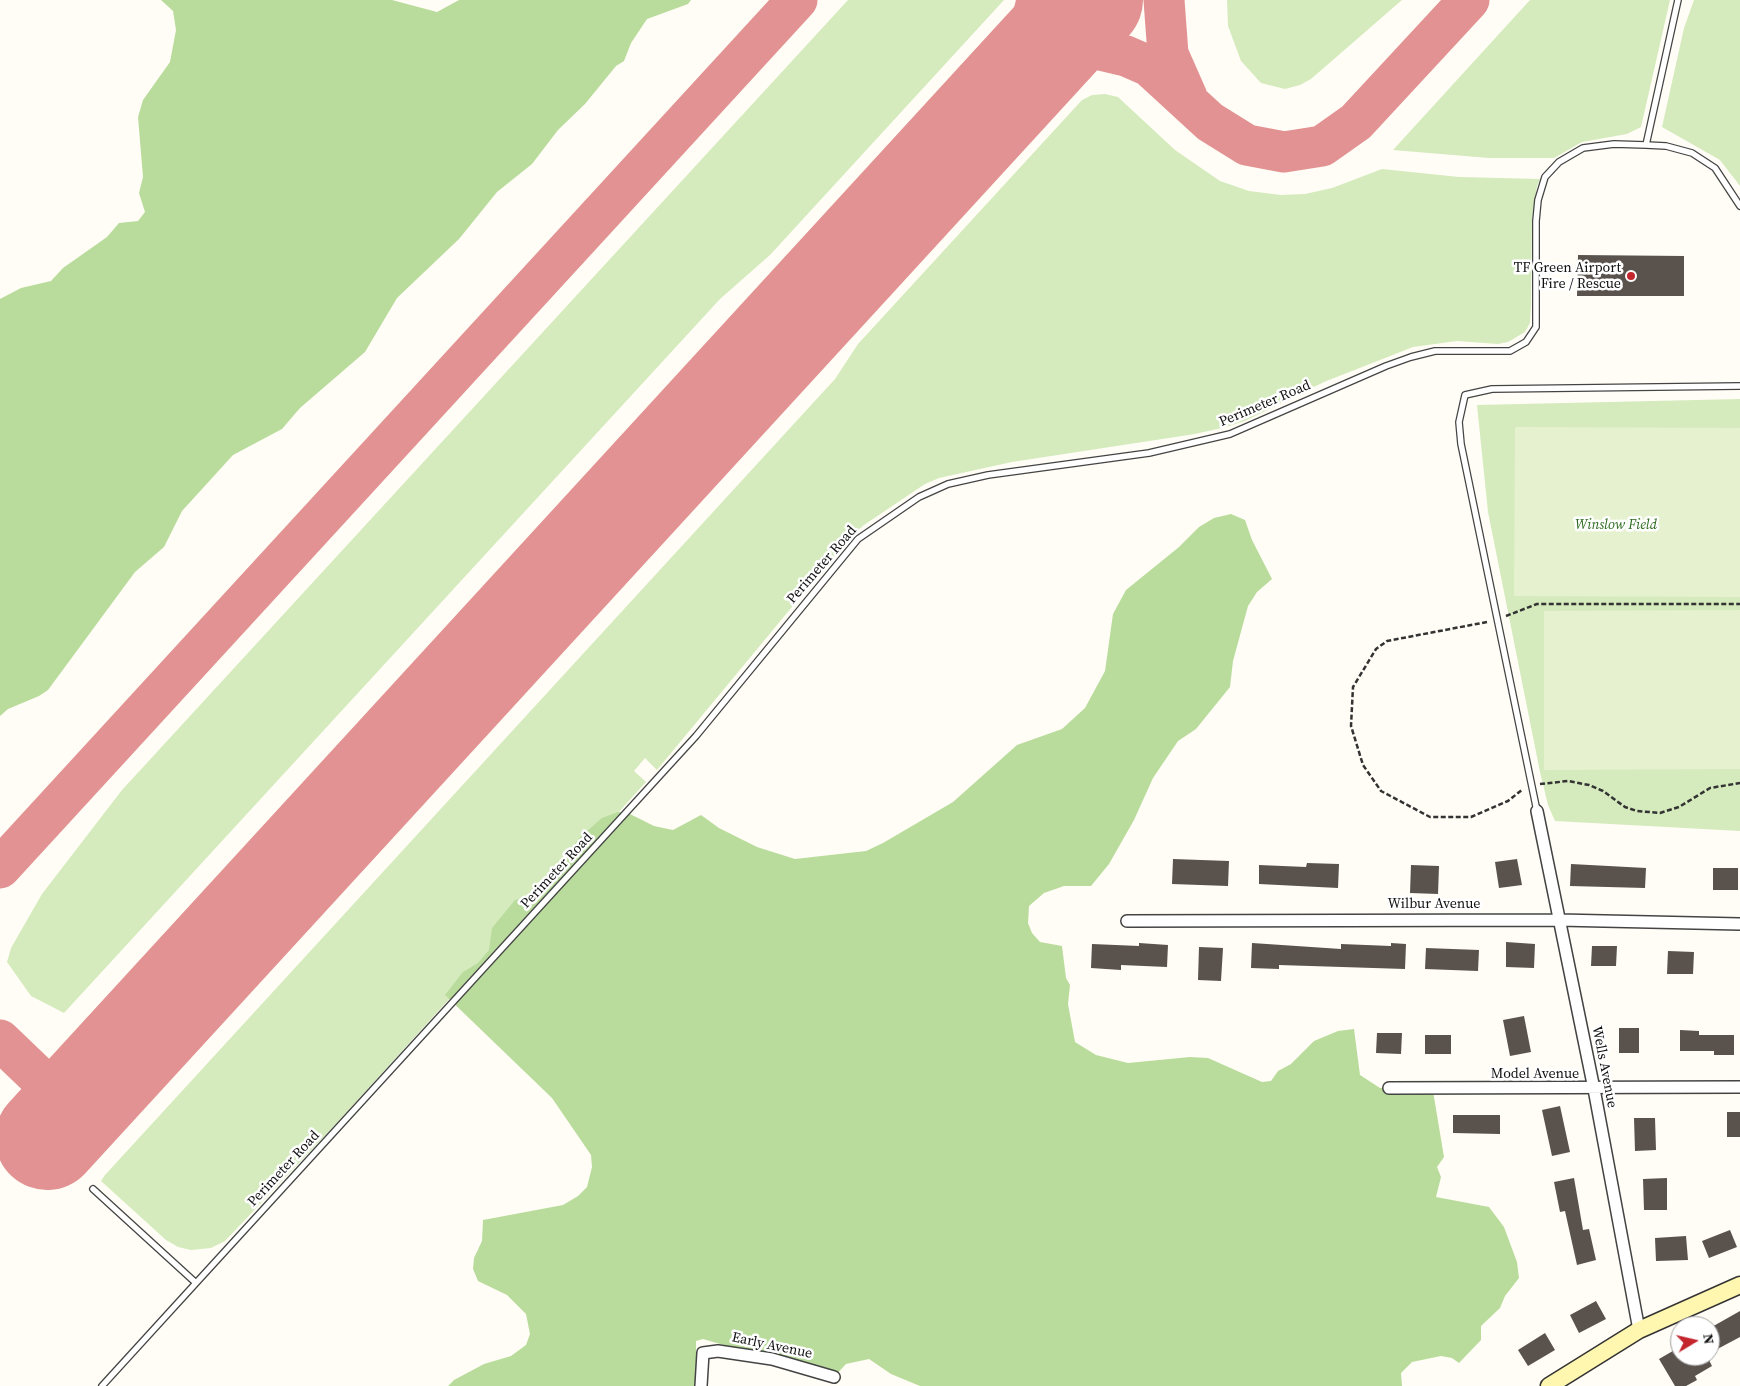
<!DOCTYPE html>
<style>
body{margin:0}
#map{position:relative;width:1740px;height:1386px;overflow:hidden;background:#fffdf5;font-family:"Source Serif 4",serif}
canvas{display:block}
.north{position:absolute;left:1670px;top:1316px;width:50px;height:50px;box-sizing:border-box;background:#fff;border:1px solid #a0a0a0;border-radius:50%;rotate:81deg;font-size:14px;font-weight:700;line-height:20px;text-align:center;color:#111}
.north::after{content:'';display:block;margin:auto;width:18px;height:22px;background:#c4262e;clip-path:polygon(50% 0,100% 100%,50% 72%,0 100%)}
</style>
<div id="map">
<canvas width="1740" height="1386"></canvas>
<div class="north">N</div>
</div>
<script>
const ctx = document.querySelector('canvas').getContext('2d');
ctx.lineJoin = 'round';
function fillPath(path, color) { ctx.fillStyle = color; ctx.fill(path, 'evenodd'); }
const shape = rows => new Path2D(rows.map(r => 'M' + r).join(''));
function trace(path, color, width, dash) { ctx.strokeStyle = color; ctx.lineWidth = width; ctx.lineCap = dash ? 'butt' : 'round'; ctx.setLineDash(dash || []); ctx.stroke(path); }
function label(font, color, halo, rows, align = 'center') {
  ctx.font = font + ' "Source Serif 4",serif'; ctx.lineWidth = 5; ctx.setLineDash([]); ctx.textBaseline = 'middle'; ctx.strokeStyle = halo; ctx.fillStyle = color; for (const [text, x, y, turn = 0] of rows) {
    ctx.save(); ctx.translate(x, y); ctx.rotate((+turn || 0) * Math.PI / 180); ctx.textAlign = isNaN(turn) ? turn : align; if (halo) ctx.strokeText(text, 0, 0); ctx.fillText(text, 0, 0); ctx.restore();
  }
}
fillPath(shape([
 [848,0,1004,0,770,255,720,299,64,1013,31,996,7,962,11,948,42,894,122,790],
 [1227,0,1402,0,1311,79,1300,85,1285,89,1261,83,1241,61,1228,26],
 [1530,0,1670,0,1641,127,1627,134,1582,142,1554,158,1489,158,1393,150],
 [1694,0,1740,0,1740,186,1720,160,1662,127,1684,28],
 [1105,94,1118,97,1175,150,1220,181,1249,191,1281,195,1305,194,1332,188,1382,169,1459,177,1540,179,1537,186,1532,218,1531,305,1530,323,1525,332,1508,342,1498,344,1457,341,1413,347,1324,382,1245,421,1226,427,1195,434,1012,462,939,478,925,484,864,525,849,538,657,770,645,758,634,771,646,782,334,1126,225,1241,211,1248,191,1250,178,1247,166,1240,101,1181,105,1175,835,379,858,344,1082,100,1092,95],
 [1740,399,1740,831,1555,821,1548,805,1540,772,1488,512,1477,405]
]), '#d5ebbd');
fillPath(shape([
 [161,0,392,0,437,12,459,0,691,0,688,4,647,19,631,43,624,61,616,66,585,104,558,130,532,164,497,192,459,239,397,298,365,352,300,408,282,429,233,455,182,511,164,547,135,572,48,690,39,696,8,709,0,716,0,299,21,288,51,281,63,268,107,237,119,223,138,221,145,212,139,193,143,177,138,117,143,100,170,62,176,30,173,11],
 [1231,514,1245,520,1252,540,1272,579,1257,592,1248,606,1233,661,1230,687,1196,729,1178,741,1153,778,1134,820,1109,864,1091,886,1064,886,1044,893,1029,906,1028,923,1032,933,1040,942,1062,946,1066,978,1070,985,1068,1004,1075,1042,1096,1055,1128,1063,1190,1057,1208,1058,1262,1082,1271,1081,1278,1071,1291,1064,1314,1041,1338,1031,1354,1029,1360,1075,1380,1088,1430,1089,1433,1091,1444,1157,1437,1167,1441,1177,1436,1197,1489,1207,1504,1227,1517,1262,1519,1278,1505,1296,1500,1308,1481,1326,1481,1340,1459,1363,1452,1358,1441,1356,1412,1362,1401,1373,1402,1386,920,1386,891,1374,869,1359,846,1364,834,1377,703,1339,696,1341,696,1386,448,1386,454,1380,484,1364,511,1356,526,1345,530,1334,526,1314,507,1295,478,1281,473,1269,474,1258,482,1241,483,1220,563,1205,578,1196,587,1187,592,1167,591,1155,552,1098,445,995,463,972,478,963,489,950,492,928,515,900,536,895,544,890,578,839,602,818,618,812,628,813,654,826,673,830,701,815,719,828,757,847,795,859,866,851,883,843,953,802,1017,745,1062,729,1085,708,1105,671,1113,614,1126,590,1179,547,1199,527,1214,518]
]), '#b9dc9c');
fillPath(shape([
 [1515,427,1740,428,1740,597,1514,596],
 [1740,610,1740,769,1544,770,1544,611]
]), '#e6f2cf');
trace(shape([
 [1164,0,1168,54,1187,97],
 [1018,80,1057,55,1092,48,1126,56,1149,66,1210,122,1247,145,1284,152,1322,146,1356,122,1469,0],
 [1018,80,1037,0],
 [0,868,797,0],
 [0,1040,72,1109]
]), '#e29292', 41);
trace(shape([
 [47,1138,1091,0]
]), '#e29292', 104);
fillPath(shape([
 [1578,255,1684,256,1684,296,1577,296],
 [1173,859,1229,861,1228,886,1172,884],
 [1517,859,1522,885,1499,888,1495,862],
 [1307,863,1339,864,1338,888,1259,884,1259,865,1306,867],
 [1571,864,1646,868,1645,888,1570,886],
 [1411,865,1439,866,1438,894,1410,893],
 [1713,868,1738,868,1738,890,1713,890],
 [1506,942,1535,944,1534,968,1506,967],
 [1139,943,1168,945,1167,967,1121,965,1121,970,1091,968,1092,944,1139,946],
 [1252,943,1341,949,1341,944,1391,946,1391,943,1406,944,1405,969,1279,965,1279,969,1251,968],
 [1592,946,1617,946,1616,966,1591,966],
 [1199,947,1223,948,1221,981,1198,980],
 [1426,948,1479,950,1478,971,1425,969],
 [1668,951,1694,952,1693,974,1667,974],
 [1524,1016,1531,1052,1510,1056,1503,1020],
 [1619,1028,1639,1028,1639,1053,1619,1053],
 [1680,1030,1699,1031,1699,1035,1734,1035,1734,1055,1714,1055,1714,1051,1680,1051],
 [1377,1033,1402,1033,1401,1054,1376,1053],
 [1425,1035,1451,1035,1451,1054,1425,1054],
 [1560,1106,1570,1152,1552,1156,1542,1110],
 [1727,1112,1740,1112,1740,1137,1727,1137],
 [1453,1115,1500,1115,1500,1134,1453,1133],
 [1634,1118,1655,1118,1656,1150,1635,1151],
 [1574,1178,1583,1230,1589,1229,1596,1260,1577,1265,1565,1211,1560,1212,1554,1182],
 [1667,1178,1667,1210,1644,1210,1643,1179],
 [1730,1230,1737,1247,1709,1258,1702,1241],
 [1686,1236,1688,1260,1656,1261,1655,1238],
 [1596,1301,1606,1319,1579,1333,1570,1315],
 [1740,1311,1740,1337,1710,1353,1710,1328],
 [1545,1333,1555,1350,1528,1366,1518,1350],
 [1678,1348,1680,1356,1707,1356,1712,1366,1695,1376,1697,1380,1686,1386,1675,1386,1659,1359]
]), '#5a524d');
const lane = shape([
 [1646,145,1678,0],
 [1537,811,1461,444,1459,422,1465,395,1492,389,1740,386],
 [93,1189,196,1283,696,736,858,539,919,497,948,484,988,475,1149,453,1230,434,1386,366,1411,357,1435,351,1510,351,1526,342,1536,327,1536,221,1538,200,1545,177,1559,162,1583,148,1614,144,1646,145,1666,146,1692,153,1715,168,1740,206],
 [102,1386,196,1283]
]);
const street = shape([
 [1537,811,1594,1089,1639,1330],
 [1127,921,1559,920,1740,924],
 [1389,1088,1740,1087],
 [701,1386,703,1353,718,1351,772,1359,834,1377]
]);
const secondary = shape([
 [1549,1386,1639,1330,1740,1285]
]);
trace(lane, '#444', 8);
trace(street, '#444', 14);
trace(secondary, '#333', 19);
trace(shape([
 [1506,616,1537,604,1740,604],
 [1487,622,1387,641,1376,649,1353,687,1351,726,1363,765,1381,791,1430,817,1471,817,1508,801,1523,789],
 [1540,784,1568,781,1589,785,1603,791,1625,807,1637,811,1660,813,1679,807,1710,788,1740,783]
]), '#333', 2.5, [5, 2.5]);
trace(lane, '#fff', 5.5);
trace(street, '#fff', 11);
trace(secondary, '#fff6b0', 16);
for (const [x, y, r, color] of [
 [1631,276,5,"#c4262e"]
]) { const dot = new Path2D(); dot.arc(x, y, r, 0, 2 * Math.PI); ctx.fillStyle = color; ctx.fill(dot); trace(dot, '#fff', 2); }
label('14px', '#111', '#fff', [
 ["TF Green Airport",1621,268],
 ["Fire / Rescue",1621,284]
], 'right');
label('14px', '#111', '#fff', [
 ["Perimeter Road",1265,404,-23],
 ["Perimeter Road",822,565,-49],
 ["Perimeter Road",557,871,-47],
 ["Wilbur Avenue",1434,904],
 ["Wells Avenue",1604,1067,79],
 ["Model Avenue",1535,1074],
 ["Perimeter Road",284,1169,-47],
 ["Early Avenue",772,1346,12]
]);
label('italic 14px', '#2f6b1f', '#fff', [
 ["Winslow Field",1616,525]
]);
</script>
